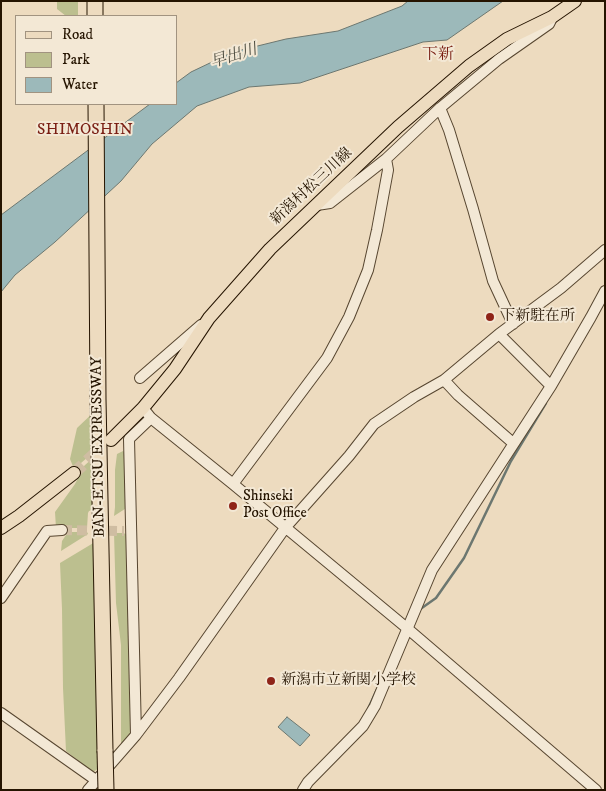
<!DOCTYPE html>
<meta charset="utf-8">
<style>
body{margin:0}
#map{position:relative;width:606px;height:791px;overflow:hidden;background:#eddbbf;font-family:"IM FELL DW Pica",serif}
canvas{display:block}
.frame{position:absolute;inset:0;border:2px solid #251400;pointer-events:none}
.legend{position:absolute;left:15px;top:15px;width:162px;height:90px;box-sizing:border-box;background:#f3e8d5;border:1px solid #a19380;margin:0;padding:6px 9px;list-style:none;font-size:15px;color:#251400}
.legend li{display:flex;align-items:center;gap:10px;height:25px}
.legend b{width:25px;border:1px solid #a19380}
</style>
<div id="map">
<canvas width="606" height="791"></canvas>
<div class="frame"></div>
<ul class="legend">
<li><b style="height:6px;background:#eddbbf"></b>Road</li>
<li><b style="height:14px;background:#bcbf8f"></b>Park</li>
<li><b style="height:14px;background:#9cb9ba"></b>Water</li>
</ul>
</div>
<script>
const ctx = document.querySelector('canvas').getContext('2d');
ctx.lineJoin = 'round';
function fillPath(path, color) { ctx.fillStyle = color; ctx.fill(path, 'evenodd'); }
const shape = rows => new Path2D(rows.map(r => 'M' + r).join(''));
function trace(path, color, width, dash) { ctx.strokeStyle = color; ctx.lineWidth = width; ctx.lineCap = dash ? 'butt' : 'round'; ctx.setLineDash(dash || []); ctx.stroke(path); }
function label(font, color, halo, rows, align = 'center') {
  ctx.font = font + ' "IM FELL DW Pica","Noto Serif JP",serif'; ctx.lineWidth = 4; ctx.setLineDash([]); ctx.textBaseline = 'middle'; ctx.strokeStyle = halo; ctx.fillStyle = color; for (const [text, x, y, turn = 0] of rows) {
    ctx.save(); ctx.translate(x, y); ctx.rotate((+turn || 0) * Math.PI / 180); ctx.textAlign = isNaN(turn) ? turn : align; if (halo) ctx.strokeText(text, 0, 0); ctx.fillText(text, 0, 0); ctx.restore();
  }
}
fillPath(shape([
 [57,1,78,1,78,16,66,16,57,9],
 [96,410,95,451,74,469,70,459,77,428],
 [123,451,127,455,128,507,114,516,115,507,115,470,117,454],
 [96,455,93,510,89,511,88,513,87,528,56,528,55,512,75,484,84,466],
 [68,532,87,532,88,534,61,551,62,541],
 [114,533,123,533,129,535,133,735,121,749,121,645,116,603],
 [95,542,101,767,93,772,66,751,63,688,62,609,60,563]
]), '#bcbf8f');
const water = shape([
 [408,1,503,1,447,40,423,42,300,83,249,87,197,106,152,144,121,181,55,242,15,275,1,292,1,215,150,104,176,104,176,83,191,72,233,52,286,39,338,31,402,6,408,1],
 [287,717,310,735,300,746,278,727,287,717]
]);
fillPath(water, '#9cb9ba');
trace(water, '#6c7770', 1);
trace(shape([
 [419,610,436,598,464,558,511,461,546,403],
 [368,709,378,687]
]), '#6c7770', 2.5);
trace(shape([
 [62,530,124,531]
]), '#cfbda2', 10, [10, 5]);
trace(shape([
 [74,473,103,446]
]), '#cfbda2', 12, [12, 6]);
const minor = shape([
 [440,108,449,130,473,209,493,281,513,324],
 [386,159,440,108,499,59,549,24,551,20],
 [499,334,551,386],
 [140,378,201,325],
 [444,380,458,395,513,443],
 [143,408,151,418,233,484,408,629,596,790],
 [233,484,327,358,349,317,368,270,377,230,388,170,386,159,330,203,317,205],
 [1,598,47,531,62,530],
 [1,713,100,783],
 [136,735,129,439,151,418],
 [88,790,136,735,179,678,285,528,349,456,374,424,414,397,444,380,499,334,561,288,605,250],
 [303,790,308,782,363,726,375,706,432,570,551,386,591,317,605,291]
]);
const major = shape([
 [111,440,143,408,175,369,209,318,270,249,398,127,469,66,507,39,552,17,575,1],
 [1,528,19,516,74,473]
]);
const highway = shape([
 [95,1,95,16],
 [96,104,98,399,105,751]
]);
trace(minor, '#574630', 12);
trace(major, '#251400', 14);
trace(highway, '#251400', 17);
trace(minor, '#f3e8d5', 10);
trace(major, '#eddbbf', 12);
trace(highway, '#eddbbf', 15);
const highwayBridge = shape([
 [105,751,106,790]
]);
trace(highwayBridge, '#251400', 17, []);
trace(highwayBridge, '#eddbbf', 15);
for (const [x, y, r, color] of [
 [490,317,5,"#8f2418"],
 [233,506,5,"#8f2418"],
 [271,681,5,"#8f2418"]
]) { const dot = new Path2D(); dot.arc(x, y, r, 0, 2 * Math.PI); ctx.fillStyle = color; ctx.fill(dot); trace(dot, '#f3e8d5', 2); }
label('15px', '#251400', '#f3e8d5', [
 ["新潟村松三川線",312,187,-43],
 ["BAN-ETSU EXPRESSWAY",99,447,-91]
]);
label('15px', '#251400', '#f3e8d5', [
 ["下新駐在所",500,317],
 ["Shinseki",243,497],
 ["Post Office",243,514],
 ["新潟市立新関小学校",281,681]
], 'left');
label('16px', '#7a1f14', '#f3e8d5', [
 ["下新",438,56],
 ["SHIMOSHIN",85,131]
]);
label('italic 16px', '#4f4e41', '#f3e8d5', [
 ["早出川",234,57,-17]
]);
</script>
